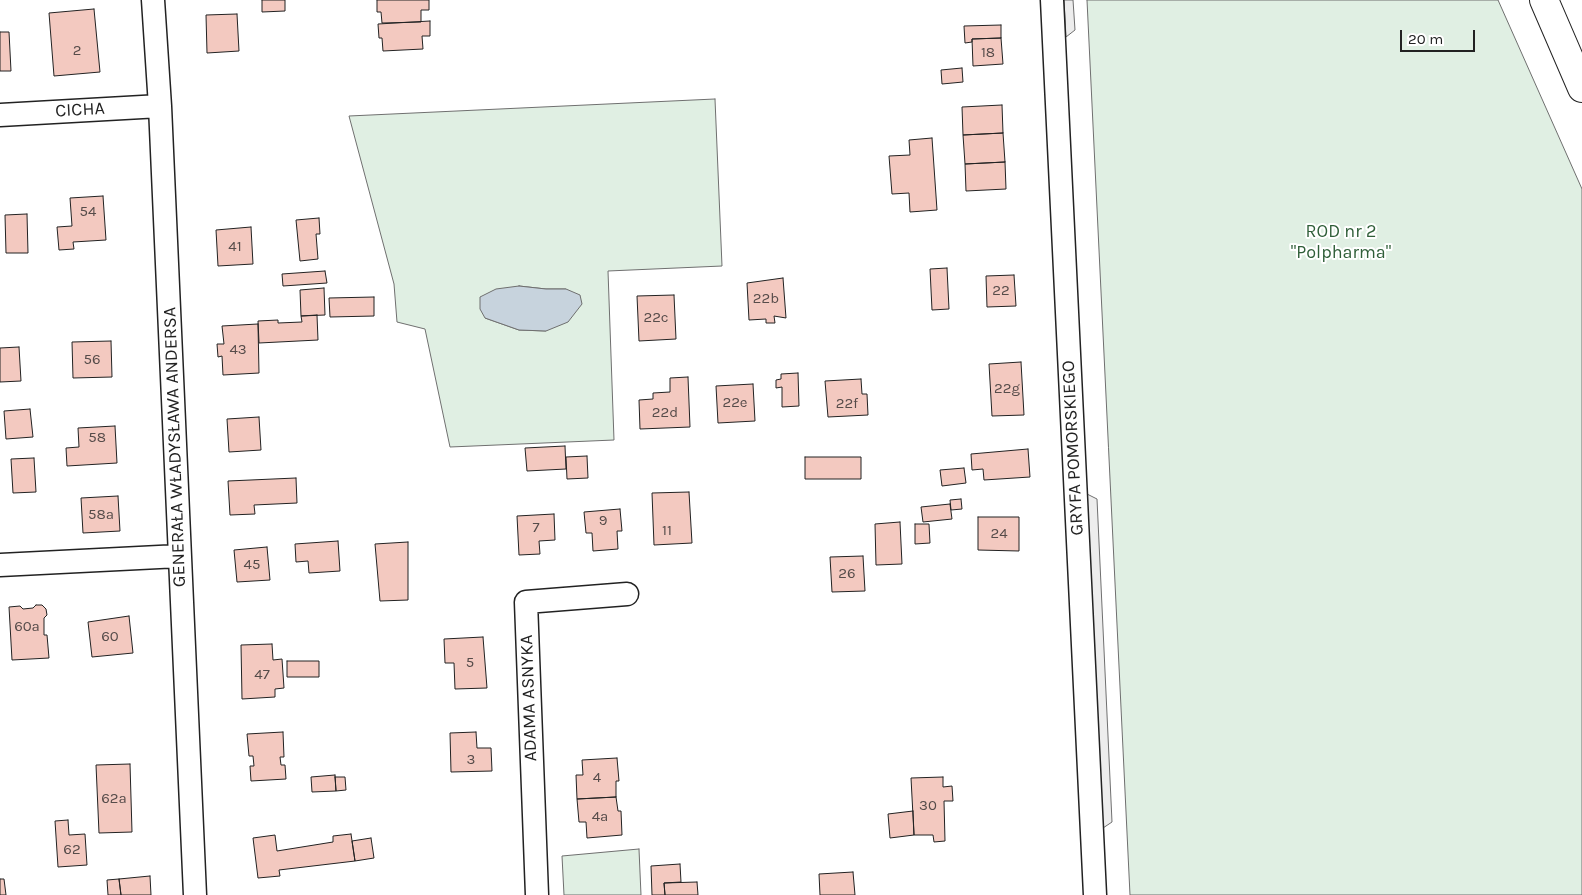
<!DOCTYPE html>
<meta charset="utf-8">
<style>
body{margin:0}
#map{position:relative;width:1582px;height:895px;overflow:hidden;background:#fff;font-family:Karla,sans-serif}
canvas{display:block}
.scale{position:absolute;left:1400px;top:30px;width:75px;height:22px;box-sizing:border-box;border:2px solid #222;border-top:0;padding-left:6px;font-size:15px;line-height:18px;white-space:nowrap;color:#222;-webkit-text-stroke:4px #fff;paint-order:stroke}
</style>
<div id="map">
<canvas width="1582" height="895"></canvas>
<div class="scale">20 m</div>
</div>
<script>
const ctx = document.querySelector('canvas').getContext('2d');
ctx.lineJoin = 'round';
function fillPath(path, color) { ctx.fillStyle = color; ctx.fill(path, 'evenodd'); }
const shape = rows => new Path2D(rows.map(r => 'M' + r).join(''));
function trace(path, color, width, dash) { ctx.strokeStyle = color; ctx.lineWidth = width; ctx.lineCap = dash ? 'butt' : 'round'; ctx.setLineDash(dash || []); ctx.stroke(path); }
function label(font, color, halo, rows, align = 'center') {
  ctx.font = font + ' Karla,sans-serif'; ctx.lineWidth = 4; ctx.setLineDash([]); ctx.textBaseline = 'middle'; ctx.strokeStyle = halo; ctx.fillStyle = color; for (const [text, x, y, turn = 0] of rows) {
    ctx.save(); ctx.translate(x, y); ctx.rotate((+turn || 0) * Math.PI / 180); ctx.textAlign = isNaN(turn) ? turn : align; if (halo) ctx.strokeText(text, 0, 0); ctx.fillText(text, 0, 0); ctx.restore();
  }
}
const green = shape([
 [1087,0,1498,0,1582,189,1582,895,1130,895,1087,0],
 [715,99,722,266,608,271,614,440,450,447,425,329,397,322,394,284,349,116,715,99],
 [519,286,546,289,566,289,546,331,519,330,485,318,519,286],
 [639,849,641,895,564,895,562,856,639,849]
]);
fillPath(green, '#e0efe3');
trace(green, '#6f6f6f', 1);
const parking = shape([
 [1064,0,1073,0,1075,30,1066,37,1064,0],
 [1087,494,1097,499,1112,822,1103,828,1087,494]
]);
fillPath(parking, '#ededed');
trace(parking, '#6f6f6f', 1);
const water = shape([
 [519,286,546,289,566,289,580,295,582,304,568,322,546,331,519,330,485,318,480,309,480,297,496,289,519,286]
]);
fillPath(water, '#c7d3dd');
trace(water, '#6f6f6f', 1);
const building = shape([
 [262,0,285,0,285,11,262,12,262,0],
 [377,0,429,0,429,10,421,10,421,22,382,23,381,12,377,12,377,0],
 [94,9,100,72,54,76,49,13,94,9],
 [237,14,239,51,207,53,206,15,237,14],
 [430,21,430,36,422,36,423,49,383,51,382,38,379,38,378,24,430,21],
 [1001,25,1001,38,972,39,972,42,965,43,964,26,1001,25],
 [0,32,9,32,11,71,0,71,0,32],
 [1001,38,1003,64,973,66,972,39,1001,38],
 [962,68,963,82,942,84,941,70,962,68],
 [1002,105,1003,133,963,135,962,107,1002,105],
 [1003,133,1005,162,965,164,963,135,1003,133],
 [932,138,937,210,910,212,909,193,892,194,889,156,910,155,909,140,932,138],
 [1005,162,1006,189,966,191,965,164,1005,162],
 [103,196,106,240,73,242,74,249,59,250,57,227,72,226,70,198,103,196],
 [27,214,28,253,6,253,5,215,27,214],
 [319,218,320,234,316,234,318,259,300,261,296,220,319,218],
 [251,227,253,264,218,266,216,230,251,227],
 [947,268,949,309,932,310,930,269,947,268],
 [325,271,327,283,283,286,282,274,325,271],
 [1014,275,1016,306,987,307,986,276,1014,275],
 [783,278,786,318,774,316,775,323,766,323,766,319,749,320,747,283,783,278],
 [324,288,325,315,301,316,300,290,324,288],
 [674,295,676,339,639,341,637,296,674,295],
 [374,297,374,316,330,317,329,298,374,297],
 [317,315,318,340,259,343,258,321,278,320,278,323,302,322,301,316,317,315],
 [258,324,259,373,223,375,222,356,218,357,217,344,224,344,222,326,258,324],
 [111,341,112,377,73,378,72,342,111,341],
 [19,347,21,381,0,382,0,348,19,347],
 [1021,362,1024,415,992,416,989,364,1021,362],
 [798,373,799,406,782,407,782,387,776,388,776,380,781,379,781,374,798,373],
 [688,377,690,427,640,429,639,400,653,399,653,393,670,392,670,378,688,377],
 [861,379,862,394,867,394,868,415,828,417,825,381,861,379],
 [753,384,755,421,718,423,716,386,753,384],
 [30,409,33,437,6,439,4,411,30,409],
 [259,417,261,450,229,452,227,419,259,417],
 [115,426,117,463,67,466,66,448,79,447,78,428,115,426],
 [565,446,566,469,527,471,525,448,565,446],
 [1028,449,1030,477,984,480,983,469,972,470,971,454,1028,449],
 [587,456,588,478,567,479,566,457,587,456],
 [805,457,861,457,861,479,805,479,805,457],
 [34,458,36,492,13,493,11,459,34,458],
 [964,468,966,483,942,486,940,470,964,468],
 [296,478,297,503,254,505,255,514,230,515,228,481,296,478],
 [689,492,692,543,654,545,652,493,689,492],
 [118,496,120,531,83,533,81,498,118,496],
 [961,499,962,509,951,510,950,500,961,499],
 [950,504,952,519,923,522,921,507,950,504],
 [620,509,622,531,617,531,618,549,593,551,592,533,586,533,584,512,620,509],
 [554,514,555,540,539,541,540,554,519,555,517,516,554,514],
 [978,517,1019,517,1019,551,978,550,978,517],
 [900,522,902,564,876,565,875,524,900,522],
 [915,524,929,524,930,543,915,544,915,524],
 [338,541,340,571,309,573,308,561,296,562,295,544,338,541],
 [408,542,408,600,380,601,375,544,408,542],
 [267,547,270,580,237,582,234,550,267,547],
 [863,556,865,591,832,592,830,557,863,556],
 [36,605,42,605,46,609,47,615,44,618,44,635,47,635,49,658,12,660,9,607,20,606,23,609,33,608,36,605],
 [129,616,133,653,92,657,88,622,129,616],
 [483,637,487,688,455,689,454,663,445,663,444,639,483,637],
 [272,644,273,660,282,659,284,688,275,689,275,697,242,699,241,645,272,644],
 [287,661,319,661,319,677,287,677,287,661],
 [283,732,284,757,280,757,281,765,285,765,286,779,251,781,250,766,254,766,253,756,249,756,247,734,283,732],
 [476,732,477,748,491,748,492,771,451,772,450,733,476,732],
 [617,758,619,781,616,781,616,797,577,799,576,775,583,775,582,760,617,758],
 [130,764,132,832,99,833,96,765,130,764],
 [335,775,336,791,312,792,311,777,335,775],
 [335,777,345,777,346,790,336,791,335,777],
 [943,777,943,787,952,786,953,801,944,801,945,841,934,842,933,835,914,835,911,778,943,777],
 [616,797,618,811,621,811,622,835,587,838,586,822,579,822,577,799,616,797],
 [913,811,914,835,890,838,888,814,913,811],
 [68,820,69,835,85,834,87,865,58,867,55,821,68,820],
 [351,834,355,861,279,870,280,876,258,878,253,838,275,835,277,851,333,842,333,836,351,834],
 [371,838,374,858,355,861,352,841,371,838],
 [680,864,681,882,664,883,665,895,652,895,651,866,680,864],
 [853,872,855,895,820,895,819,874,853,872],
 [150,876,151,895,121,895,119,879,150,876],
 [0,879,4,879,6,895,0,895,0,879],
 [119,879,121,895,108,895,107,880,119,879],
 [697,882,698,895,665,895,664,883,697,882]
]);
fillPath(building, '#f3c9c0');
trace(building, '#222', 1);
const street = shape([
 [153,0,160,106,195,895],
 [1052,0,1095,895],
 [0,115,160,106],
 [0,565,179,556],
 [537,895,526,602,627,594]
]);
const secondary = shape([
 [1544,0,1582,88]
]);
trace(street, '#222', 25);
trace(secondary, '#222', 30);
trace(street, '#fff', 22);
trace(secondary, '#fff', 28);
label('15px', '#564c4a', null, [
 ["2",77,51],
 ["18",988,53],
 ["54",88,212],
 ["41",235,247],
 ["22",1001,291],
 ["22b",766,299],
 ["22c",656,318],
 ["43",238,350],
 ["56",92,360],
 ["22g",1007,389],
 ["22e",735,403],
 ["22f",847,404],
 ["22d",665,413],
 ["58",97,438],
 ["58a",101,515],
 ["9",603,521],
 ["7",536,528],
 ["11",667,531],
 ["24",999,534],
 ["45",252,565],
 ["26",847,574],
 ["60a",27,627],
 ["60",110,637],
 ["5",470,663],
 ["47",262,675],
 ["3",471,760],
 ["4",597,778],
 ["62a",114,799],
 ["30",928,806],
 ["4a",600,817],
 ["62",72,850]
]);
label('18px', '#222', '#fff', [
 ["CICHA",80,110,-3],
 ["GENERAŁA WŁADYSŁAWA ANDERSA",175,447,-92],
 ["GRYFA POMORSKIEGO",1073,448,-93],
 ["ADAMA ASNYKA",529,698,-92]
]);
label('18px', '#2f5e38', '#fff', [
 ["ROD nr 2",1341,232],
 ["\"Polpharma\"",1341,253]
]);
</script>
